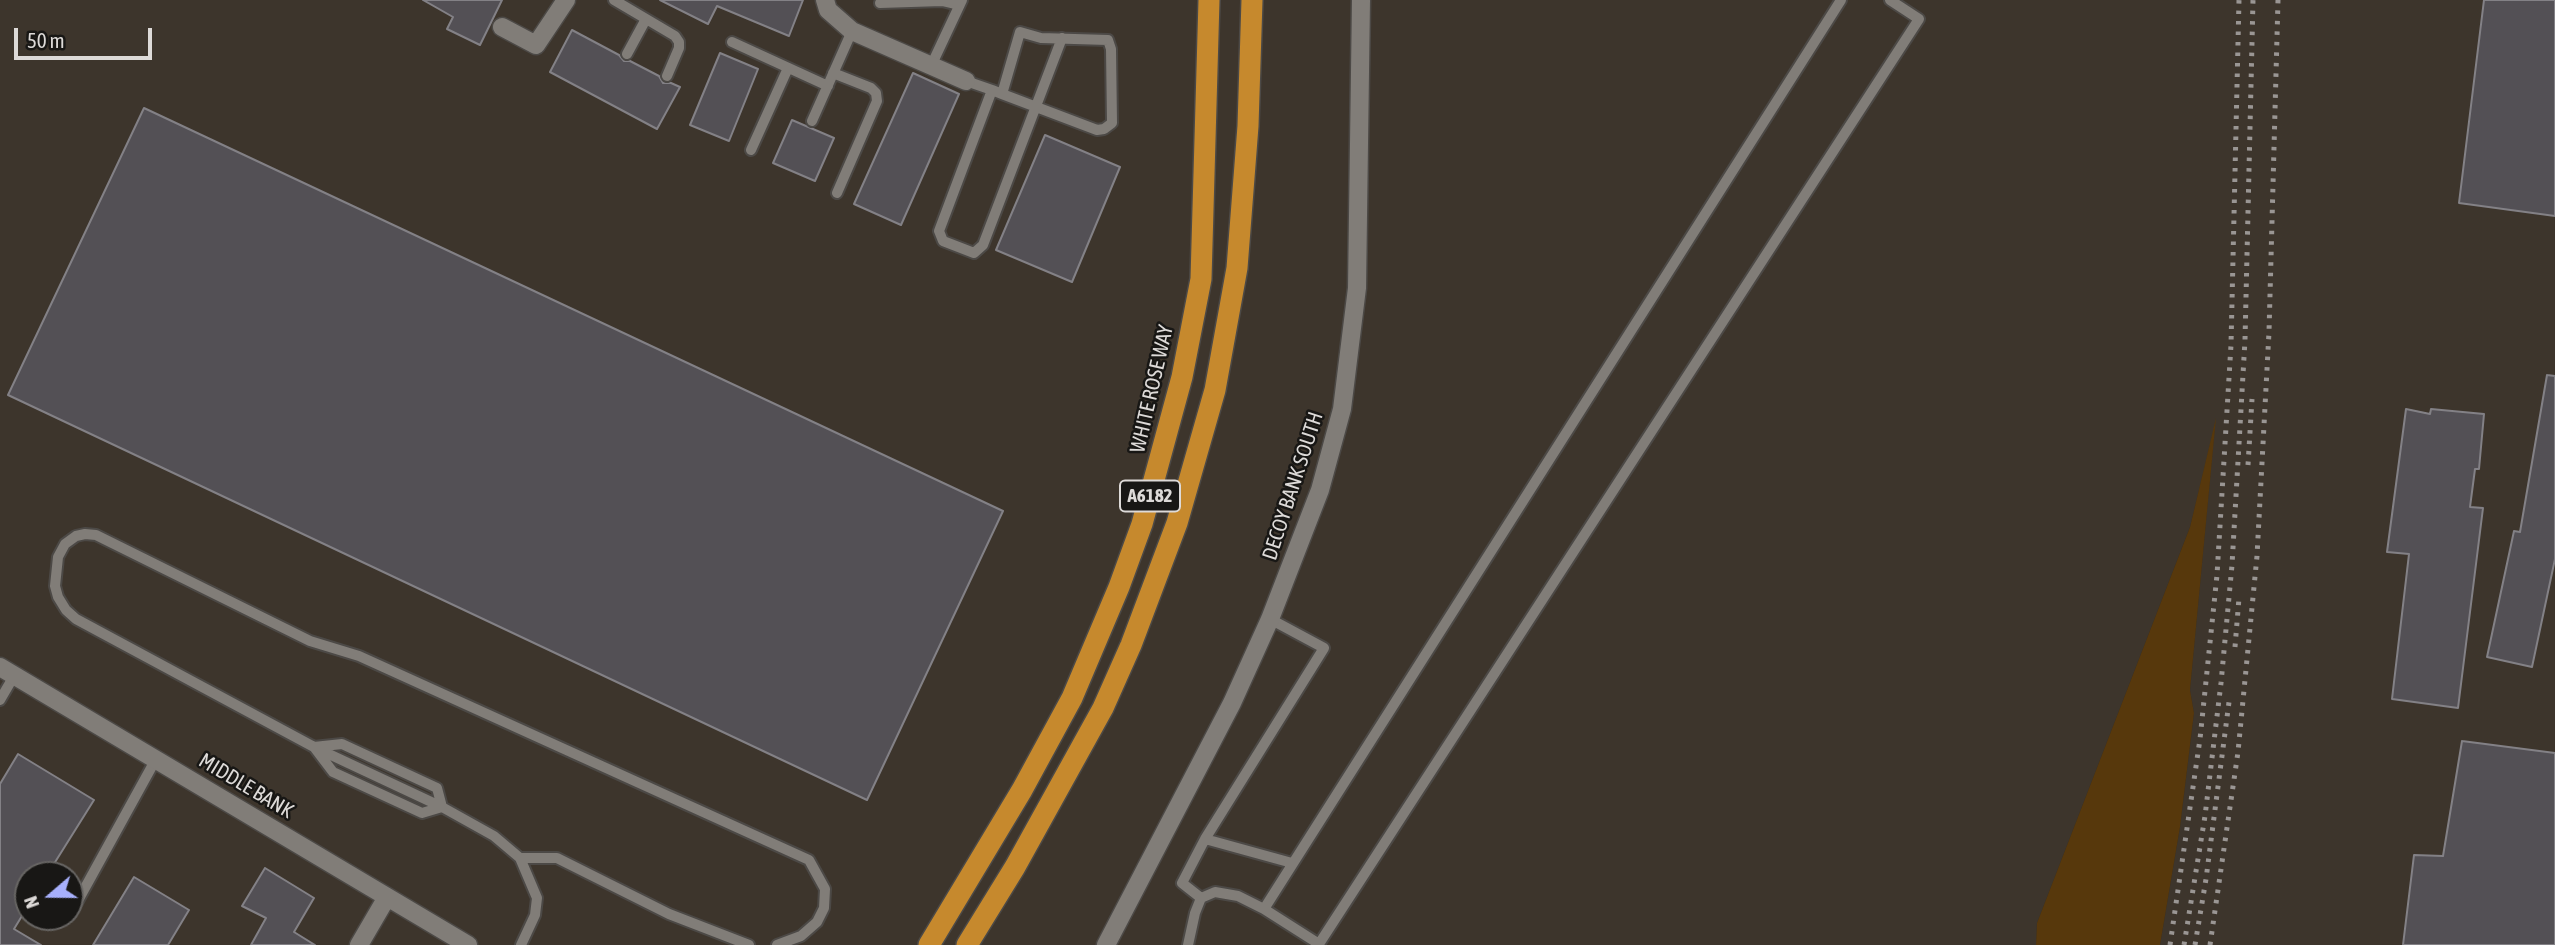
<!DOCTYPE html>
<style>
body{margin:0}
#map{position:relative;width:2555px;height:945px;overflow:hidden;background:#322e2a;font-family:"Asap Condensed",sans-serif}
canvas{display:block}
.north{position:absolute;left:14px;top:861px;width:70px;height:70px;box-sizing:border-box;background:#181715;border:2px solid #676563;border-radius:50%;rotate:250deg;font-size:19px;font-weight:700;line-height:28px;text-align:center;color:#dddad8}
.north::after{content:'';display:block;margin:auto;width:24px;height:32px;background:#a7b0fc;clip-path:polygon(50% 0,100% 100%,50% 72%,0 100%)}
.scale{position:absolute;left:14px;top:28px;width:138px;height:32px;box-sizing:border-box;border:4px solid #dddad8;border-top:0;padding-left:9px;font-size:21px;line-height:24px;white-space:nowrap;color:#dddad8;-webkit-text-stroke:5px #181715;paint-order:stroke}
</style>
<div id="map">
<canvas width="2555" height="945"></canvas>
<div class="north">N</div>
<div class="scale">50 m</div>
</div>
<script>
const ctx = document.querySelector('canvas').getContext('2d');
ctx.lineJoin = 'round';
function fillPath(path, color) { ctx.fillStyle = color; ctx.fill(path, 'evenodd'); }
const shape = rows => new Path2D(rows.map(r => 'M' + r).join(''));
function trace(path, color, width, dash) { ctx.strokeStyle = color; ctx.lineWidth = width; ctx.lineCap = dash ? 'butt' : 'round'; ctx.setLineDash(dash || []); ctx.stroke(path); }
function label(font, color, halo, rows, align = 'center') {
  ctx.font = font + ' "Asap Condensed",sans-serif'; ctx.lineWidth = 5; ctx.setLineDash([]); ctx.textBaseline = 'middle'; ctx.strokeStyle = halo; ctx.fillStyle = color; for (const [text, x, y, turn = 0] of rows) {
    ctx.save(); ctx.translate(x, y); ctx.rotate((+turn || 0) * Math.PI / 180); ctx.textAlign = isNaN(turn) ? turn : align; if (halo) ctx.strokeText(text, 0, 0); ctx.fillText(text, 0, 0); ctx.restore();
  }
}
fillPath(shape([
 [0,0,2555,0,2555,945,2160,945,2180,827,2194,713,2190,690,2215,425,2190,527,2037,923,2036,945,0,945],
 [28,875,70,875,70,917,28,917]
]), '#3d352c');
fillPath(shape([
 [2216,418,2190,690,2194,713,2180,827,2160,945,2036,945,2037,923,2190,527]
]), '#57380c');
const building = shape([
 [423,0,502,0,480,45,447,29,453,17,423,0],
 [660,0,803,0,789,36,717,6,708,24,660,0],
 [2484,0,2555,0,2555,216,2459,203,2484,0],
 [572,30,619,55,624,61,630,61,659,76,663,83,671,83,680,87,657,129,550,72,572,30],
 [720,53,758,69,729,141,690,125,720,53],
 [913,73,959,94,901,225,854,204,913,73],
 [144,108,1003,511,867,800,8,395,144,108],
 [792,120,834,138,815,181,773,163,792,120],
 [1045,135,1120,167,1072,282,996,250,1045,135],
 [2547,375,2555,376,2555,559,2532,667,2487,657,2514,531,2520,532,2547,375],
 [2406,409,2430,414,2431,409,2484,414,2479,469,2475,469,2470,507,2483,508,2458,708,2392,699,2409,554,2387,552,2406,409],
 [2462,741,2555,753,2555,945,2403,945,2414,855,2443,856,2462,741],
 [18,754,94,800,47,875,28,875,28,906,14,929,41,945,0,945,0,784,18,754],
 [265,868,314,898,294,932,315,945,251,945,266,918,242,906,265,868],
 [134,877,189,910,168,945,93,945,134,877]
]);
fillPath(building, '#535055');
trace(building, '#838186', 2);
const lane = shape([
 [614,0,675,36,679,42,679,48,667,76],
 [1841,0,1264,909,1319,944,1919,19,1890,0],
 [880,3,942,1,959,5],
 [732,42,828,86],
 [627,54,646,19],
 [931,66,962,0],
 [833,73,871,88,876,93,877,101,837,193],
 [966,81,992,90,1002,94,1097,130,1104,129,1112,123,1111,49,1108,40,1041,38,1020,32,1002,94],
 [992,90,939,231,943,241,974,253,983,245,1062,38],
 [812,121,852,31],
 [751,150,788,68],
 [0,700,14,676],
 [314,747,333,772,422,813,442,807,494,836,520,858,537,898,535,915,521,945],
 [316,748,442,807],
 [442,807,437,788,342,744,314,747,76,619,66,610,58,597,55,586,58,557,65,544,76,536,85,534,96,535,310,641,359,656,809,860,825,889,824,908,817,922,801,936,777,945],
 [1205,839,1292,863],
 [520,858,557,858,669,914,749,945],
 [1201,898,1182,883,1205,839,1324,648,1270,619],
 [70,915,156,759],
 [1188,945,1195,913,1201,898,1215,892,1238,896,1264,909]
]);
const street = shape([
 [825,0,828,10,852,31,966,81],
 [502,27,536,45,566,0],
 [0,667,468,945],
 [359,945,387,897],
 [1106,945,1232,703,1270,619,1320,490,1342,409,1357,288,1361,0]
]);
const highway = shape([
 [929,945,1022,790,1072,698,1119,587,1142,524,1182,377,1201,279,1209,0],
 [967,945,1015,867,1103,708,1131,645,1177,523,1215,390,1237,268,1248,126,1252,0]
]);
trace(lane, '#4c4946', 14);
trace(street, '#4c4946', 21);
trace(highway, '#4c4946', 24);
trace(lane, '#817d78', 10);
trace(street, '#817d78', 18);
trace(highway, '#c6892d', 21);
trace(shape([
 [2248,465,2252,399],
 [2235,647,2239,598],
 [2170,945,2200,739,2217,575,2231,345,2239,0],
 [2184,945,2205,816,2221,683,2232,565,2245,340,2253,0],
 [2195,945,2206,879,2229,702],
 [2210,945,2238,752,2257,556,2269,332,2278,0]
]), '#9a9694', 5, [3.5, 7]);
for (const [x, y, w] of [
 [1150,496,60]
]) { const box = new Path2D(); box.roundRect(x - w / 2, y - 15.5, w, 31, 5); ctx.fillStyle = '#181715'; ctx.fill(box); trace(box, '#dddad8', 2); }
label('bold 19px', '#dddad8', null, [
 ["A6182",1150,496]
]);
label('21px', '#dddad8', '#181715', [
 ["WHITE ROSE WAY",1152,389,-77],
 ["DECOY BANK SOUTH",1293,486,-72],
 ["MIDDLE BANK",246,786,31]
]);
</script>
